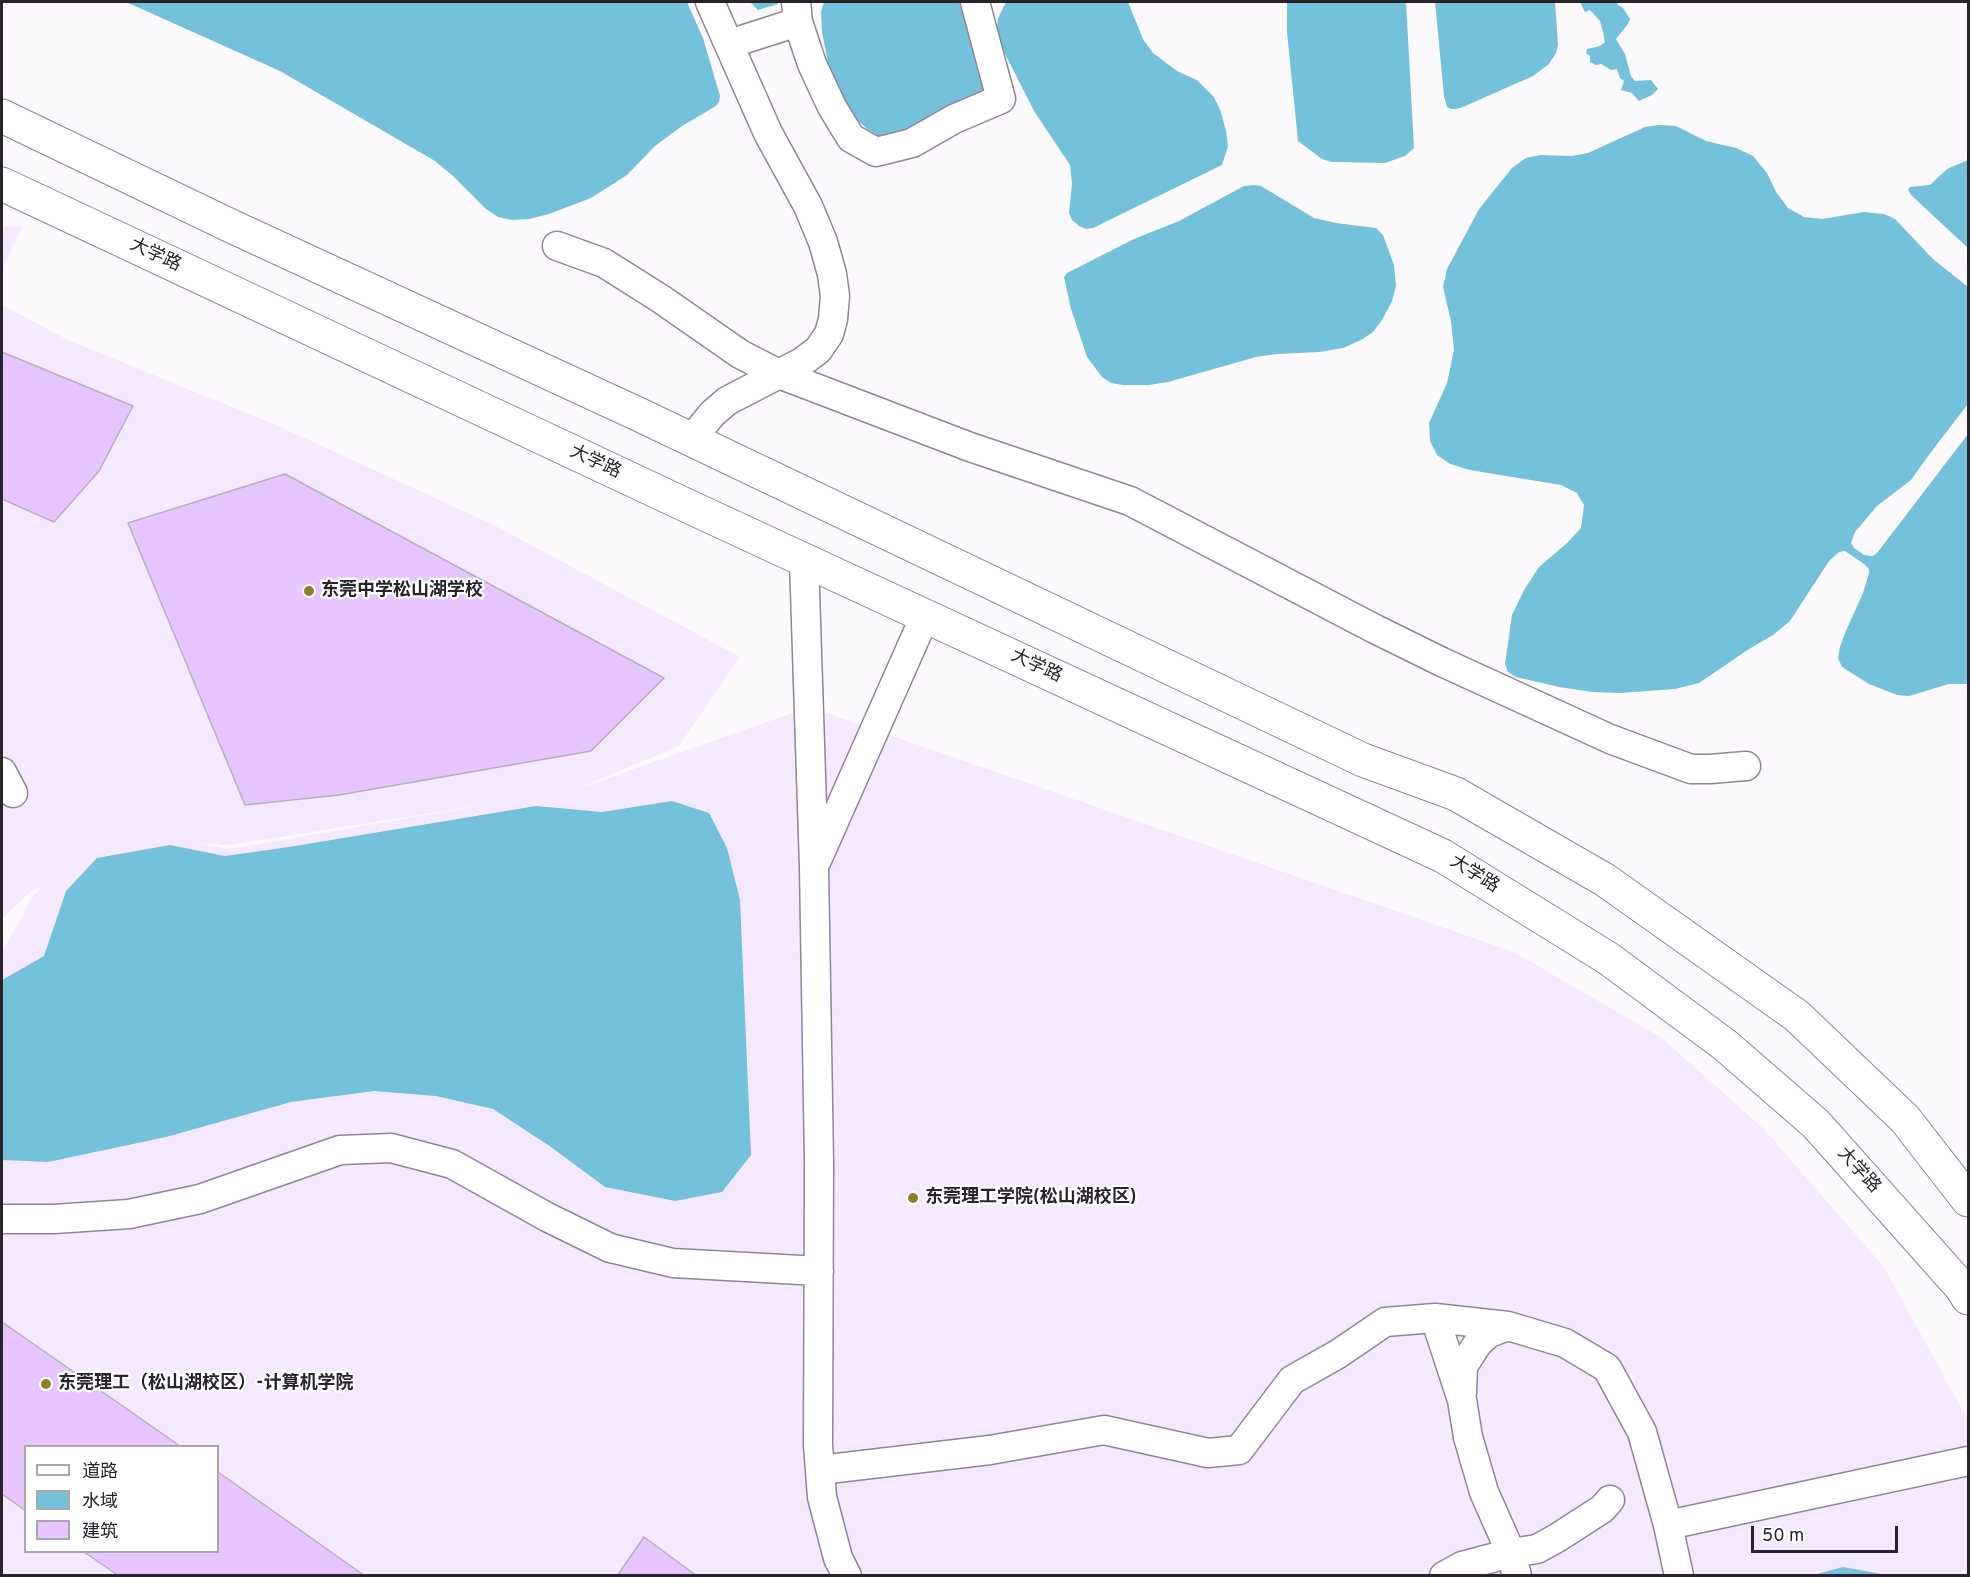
<!DOCTYPE html>
<meta charset="utf-8">
<style>
body{margin:0}
#map{position:relative;width:1970px;height:1577px;overflow:hidden;background:#fcf9fd;font-family:Overpass,"Noto Sans SC",sans-serif}
canvas{display:block}
.frame{position:absolute;inset:0;border:3px solid #29242c;pointer-events:none}
.legend{position:absolute;left:24px;top:1445px;width:195px;height:108px;box-sizing:border-box;background:#fff;border:2px solid #a9a7ab;margin:0;padding:8px 10px;list-style:none;font-size:18px;color:#29242c}
.legend li{display:flex;align-items:center;gap:12px;height:30px}
.legend b{width:30px;border:2px solid #a9a7ab}
.scale{position:absolute;left:1751px;top:1526px;width:147px;height:27px;box-sizing:border-box;border:3px solid #29242c;border-top:0;padding-left:8px;font-size:18px;line-height:21px;white-space:nowrap;color:#29242c;-webkit-text-stroke:4px #fff;paint-order:stroke}
</style>
<div id="map">
<canvas width="1970" height="1577"></canvas>
<div class="frame"></div>
<ul class="legend">
<li><b style="height:8px;background:#fff"></b>道路</li>
<li><b style="height:16px;background:#74c1db"></b>水域</li>
<li><b style="height:16px;background:#e7c6ff"></b>建筑</li>
</ul>
<div class="scale">50 m</div>
</div>
<script>
const ctx = document.querySelector('canvas').getContext('2d');
ctx.lineJoin = 'round';
function fillPath(path, color) { ctx.fillStyle = color; ctx.fill(path, 'evenodd'); }
const shape = rows => new Path2D(rows.map(r => 'M' + r).join(''));
function trace(path, color, width, dash) { ctx.strokeStyle = color; ctx.lineWidth = width; ctx.lineCap = dash ? 'butt' : 'round'; ctx.setLineDash(dash || []); ctx.stroke(path); }
function label(font, color, halo, rows, align = 'center') {
  ctx.font = font + ' Overpass,"Noto Sans SC",sans-serif'; ctx.lineWidth = 4.5; ctx.setLineDash([]); ctx.textBaseline = 'middle'; ctx.strokeStyle = halo; ctx.fillStyle = color; for (const [text, x, y, turn = 0] of rows) {
    ctx.save(); ctx.translate(x, y); ctx.rotate((+turn || 0) * Math.PI / 180); ctx.textAlign = isNaN(turn) ? turn : align; if (halo) ctx.strokeText(text, 0, 0); ctx.fillText(text, 0, 0); ctx.restore();
  }
}
fillPath(shape([
 [23,226,2,269,2,227],
 [2,305,68,340,274,424,494,525,740,657,679,746,572,791,809,707,1514,952,1662,1038,1764,1129,1884,1267,1968,1420,1968,1575,2,1575,2,953,32,897,43,886,30,892,2,919],
 [502,802,229,849,200,843,230,845],
 [26,1446,218,1446,218,1552,26,1552]
]), '#f5e9ff');
fillPath(shape([
 [126,2,687,2,703,38,720,96,719,102,716,106,682,126,655,146,627,175,591,198,549,214,529,219,512,220,498,217,486,209,453,176,435,161,280,71],
 [750,2,778,2,778,4,758,10],
 [824,2,964,2,984,90,979,95,967,97,930,121,884,139,867,129,854,117,840,95,829,68,822,32,821,12],
 [1006,2,1128,2,1143,39,1153,53,1177,71,1197,80,1214,97,1221,112,1226,131,1228,146,1222,165,1093,228,1086,229,1079,226,1072,220,1069,213,1072,183,1070,165,1034,111,999,42,997,29,998,18],
 [1287,2,1406,2,1414,148,1405,156,1385,163,1332,162,1322,159,1298,141,1287,32],
 [1435,2,1555,2,1558,45,1556,53,1549,64,1533,76,1463,107,1456,109,1451,109,1447,107,1444,96],
 [1580,2,1617,2,1618,5,1623,8,1630,19,1628,24,1616,39,1625,54,1631,76,1635,81,1651,80,1658,89,1652,95,1639,101,1632,93,1621,90,1624,81,1620,78,1617,69,1611,70,1601,64,1596,65,1590,62,1590,56,1586,53,1587,49,1600,46,1605,42,1603,32,1600,21,1590,10,1585,12],
 [1659,125,1676,126,1706,141,1736,148,1753,156,1767,173,1776,192,1788,208,1804,217,1822,219,1864,212,1884,214,1895,219,1933,259,1968,287,1968,404,1931,452,1911,480,1877,506,1855,532,1851,543,1854,548,1864,555,1873,556,1877,553,1968,434,1968,684,1949,684,1909,696,1897,695,1869,684,1842,667,1838,658,1840,647,1845,633,1863,593,1869,573,1869,569,1864,564,1845,551,1839,552,1829,561,1790,621,1773,635,1749,649,1699,683,1675,689,1620,693,1592,692,1559,687,1516,677,1508,672,1505,664,1512,615,1524,590,1539,567,1567,543,1581,528,1584,505,1577,493,1561,485,1470,470,1450,464,1437,455,1430,441,1429,423,1447,383,1454,350,1451,321,1443,287,1447,269,1479,209,1512,168,1526,158,1540,155,1572,156,1588,153,1645,127],
 [1968,160,1968,248,1911,195,1908,189,1910,187,1930,185,1947,169],
 [1254,185,1261,186,1314,218,1336,223,1376,228,1383,235,1394,265,1396,286,1392,301,1382,320,1373,332,1361,340,1343,348,1320,352,1277,354,1256,357,1168,382,1149,385,1123,385,1111,383,1102,377,1087,357,1071,309,1064,277,1067,273,1134,239,1179,221,1244,186],
 [672,801,709,813,727,848,740,900,751,1155,722,1192,675,1201,605,1187,551,1147,493,1109,436,1096,374,1091,291,1102,166,1137,48,1162,2,1160,2,980,44,956,66,891,97,858,170,845,225,856,289,847,536,806,602,812],
 [1843,1567,1887,1575,1813,1575]
]), '#74c1db');
const building = shape([
 [2,352,133,406,99,471,54,522,2,499,2,352],
 [285,474,664,678,591,751,339,795,245,805,128,523,285,474],
 [2,1322,180,1446,26,1446,26,1511,2,1494,2,1322],
 [218,1472,365,1576,119,1576,84,1552,218,1552,218,1472],
 [644,1537,697,1576,617,1576,644,1537]
]);
fillPath(building, '#e7c6ff');
trace(building, '#b9aec1', 1.5);
const minor = shape([
 [796,2,798,22,812,64,832,107,851,138,876,152,912,143,954,119,1001,99,975,2],
 [729,44,798,22],
 [557,246,604,263,661,299,740,354,779,374,970,447,1130,501,1375,629,1442,662,1610,739,1691,769,1710,769,1746,766],
 [691,440,712,414,727,401,802,362,818,350,829,334,833,319,835,296,832,274,823,242,808,206,768,133,710,2],
 [804,560,814,867,819,1162,818,1445,822,1497,838,1558,847,1576],
 [2,772,13,793],
 [817,860,925,616],
 [2,1219,54,1219,129,1214,200,1199,340,1150,391,1148,452,1164,547,1217,610,1248,673,1263,819,1271],
 [1435,1318,1462,1400,1468,1437,1484,1492,1511,1553,1517,1576],
 [1462,1392,1463,1366,1478,1343,1489,1333,1508,1326],
 [820,1470,990,1450,1104,1430,1208,1453,1239,1450,1292,1380,1338,1354,1385,1322,1435,1318,1508,1326,1565,1343,1607,1368,1642,1432,1668,1525],
 [1444,1576,1462,1566,1511,1553,1537,1549,1557,1538,1602,1509,1610,1500],
 [1679,1576,1668,1525,1968,1461]
]);
const major = shape([
 [2,116,231,226,640,415,1363,760,1456,794,1605,880,1797,1016,1905,1119,1968,1200],
 [2,184,692,508,1443,856,1609,959,1725,1045,1816,1124,1961,1287,1968,1298]
]);
trace(minor, '#8f8597', 31);
trace(major, '#8f8597', 35);
trace(minor, '#fff', 28);
trace(major, '#fff', 33);
for (const [x, y, r, color] of [
 [309,591,6,"#917e25"],
 [913,1198,6,"#917e25"],
 [46,1384,6,"#917e25"]
]) { const dot = new Path2D(); dot.arc(x, y, r, 0, 2 * Math.PI); ctx.fillStyle = color; ctx.fill(dot); trace(dot, '#fff', 2); }
label('18px', '#29242c', '#fff', [
 ["大学路",155,256,25],
 ["大学路",595,463,25],
 ["大学路",1036,667,25],
 ["大学路",1474,875,32],
 ["大学路",1858,1171,48]
]);
label('bold 18px', '#29242c', '#fff', [
 ["东莞中学松山湖学校",321,591],
 ["东莞理工学院(松山湖校区)",925,1198],
 ["东莞理工（松山湖校区）-计算机学院",58,1384]
], 'left');
</script>
